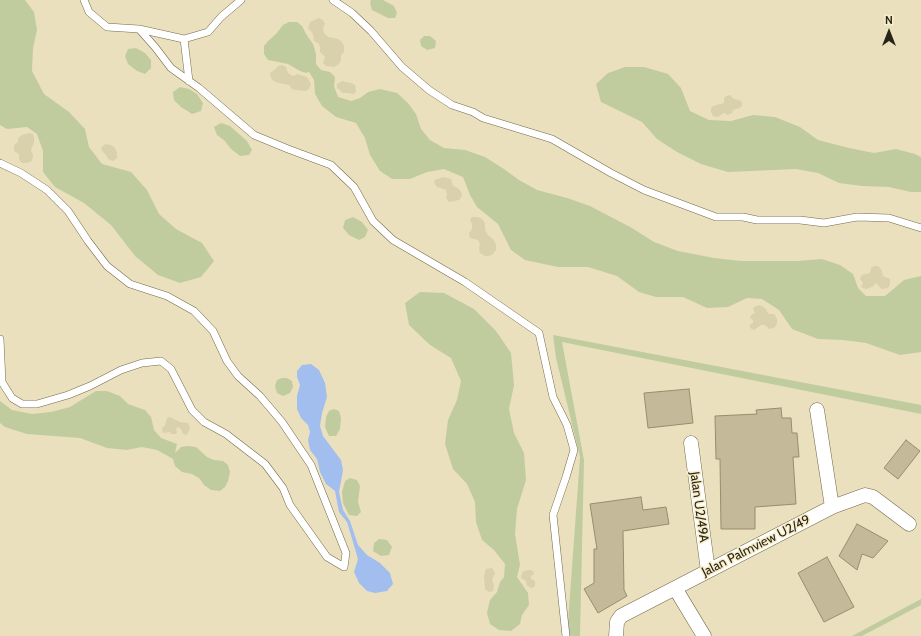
<!DOCTYPE html>
<style>
body{margin:0}
#map{position:relative;width:921px;height:636px;overflow:hidden;background:#ebe0bd;font-family:Cabin,sans-serif}
canvas{display:block}
.north{position:absolute;left:869px;top:12px;width:40px;height:40px;-webkit-text-stroke:3px #f8edca;paint-order:stroke;rotate:0deg;font-size:11px;font-weight:700;line-height:16px;text-align:center;color:#282417}
.north::after{content:'';display:block;margin:auto;width:14px;height:18px;background:#282417;clip-path:polygon(50% 0,100% 100%,50% 72%,0 100%)}
</style>
<div id="map">
<canvas width="921" height="636"></canvas>
<div class="north">N</div>
</div>
<script>
const ctx = document.querySelector('canvas').getContext('2d');
ctx.lineJoin = 'round';
function fillPath(path, color) { ctx.fillStyle = color; ctx.fill(path, 'evenodd'); }
const shape = rows => new Path2D(rows.map(r => 'M' + r).join(''));
function trace(path, color, width, dash) { ctx.strokeStyle = color; ctx.lineWidth = width; ctx.lineCap = dash ? 'butt' : 'round'; ctx.setLineDash(dash || []); ctx.stroke(path); }
function label(font, color, halo, rows, align = 'center') {
  ctx.font = font + ' Cabin,sans-serif'; ctx.lineWidth = 3; ctx.setLineDash([]); ctx.textBaseline = 'middle'; ctx.strokeStyle = halo; ctx.fillStyle = color; for (const [text, x, y, turn = 0] of rows) {
    ctx.save(); ctx.translate(x, y); ctx.rotate((+turn || 0) * Math.PI / 180); ctx.textAlign = isNaN(turn) ? turn : align; if (halo) ctx.strokeText(text, 0, 0); ctx.fillText(text, 0, 0); ctx.restore();
  }
}
fillPath(shape([
 [0,0,25,0,34,12,37,30,33,48,32,71,44,94,69,112,85,129,89,147,102,164,131,172,147,190,159,214,176,229,202,243,214,261,201,277,180,283,158,275,135,256,111,225,84,203,55,187,43,172,43,151,37,134,27,127,7,129,0,125],
 [371,0,383,0,394,6,397,13,395,18,388,18,372,10,370,3],
 [289,22,297,22,302,26,306,34,313,44,316,54,316,64,321,70,330,72,335,77,334,86,338,97,351,101,360,98,368,92,380,89,397,93,408,103,416,114,421,129,430,140,444,148,465,150,485,157,504,169,519,180,537,190,567,198,590,206,632,228,654,242,678,251,714,258,741,261,798,261,822,259,840,265,853,274,858,288,866,296,885,296,904,280,921,276,921,352,900,355,866,343,843,340,818,339,792,329,779,310,762,299,747,298,728,307,707,308,683,297,656,297,639,292,617,276,588,267,558,267,525,260,511,250,498,224,477,207,470,195,463,177,444,169,427,172,410,179,392,179,380,171,370,155,365,138,356,123,336,117,322,106,315,94,314,80,309,72,306,73,300,71,288,64,268,60,264,54,264,46,268,41,276,34,283,25],
 [424,36,430,36,436,41,435,48,427,50,421,46,420,40],
 [136,48,145,53,151,60,151,68,145,74,137,71,128,64,125,56,128,49],
 [625,67,644,67,668,74,681,88,690,111,709,120,731,121,753,115,775,117,800,127,818,140,849,148,874,153,896,149,915,154,921,157,921,192,911,192,889,187,862,186,839,183,818,173,796,169,728,172,701,164,677,152,657,139,642,122,601,102,596,84,608,73],
 [180,87,189,89,197,94,203,103,201,111,192,114,181,107,174,100,173,92],
 [221,123,230,126,247,141,252,150,249,155,240,156,231,149,225,141,217,135,214,127],
 [353,217,362,222,368,230,365,237,359,240,349,235,343,228,345,220],
 [420,292,444,293,474,309,496,331,511,353,514,385,509,409,514,433,524,453,526,480,517,509,515,534,520,565,517,577,528,593,529,605,522,615,520,624,511,631,499,630,490,624,487,613,490,600,497,592,500,582,504,577,505,564,494,550,482,540,476,522,475,502,467,484,453,469,445,444,448,420,457,400,461,381,451,358,430,345,409,325,405,303],
 [553,335,921,405,921,414,562,342,584,460,580,636,567,636,580,457,556,358],
 [282,378,287,378,292,381,293,387,290,393,283,396,277,393,275,386,277,380],
 [96,391,107,391,120,396,128,404,145,410,151,417,154,430,161,438,177,444,175,453,181,447,188,446,196,447,207,457,214,460,223,461,228,465,230,472,228,481,225,487,220,491,211,490,204,485,199,478,192,474,182,472,175,466,173,459,157,450,142,447,127,450,107,448,80,438,27,434,5,427,0,423,0,401,12,410,32,414,51,412,70,407],
 [334,409,339,411,341,418,340,429,336,436,329,436,325,427,326,417,329,411],
 [350,478,357,480,360,486,358,502,361,512,357,516,349,515,343,503,342,492,345,481],
 [379,539,387,540,392,547,389,555,381,556,373,551,374,543],
 [921,599,921,605,862,636,852,636]
]), '#c0cc9e');
fillPath(shape([
 [319,18,323,20,325,24,323,28,324,33,328,37,338,39,341,41,344,46,344,52,341,55,341,60,339,64,334,67,326,66,323,63,325,57,320,52,320,46,318,43,314,41,313,34,308,28,310,22],
 [282,65,286,67,288,73,291,75,294,76,297,74,307,77,311,84,309,89,306,91,295,90,292,89,289,85,275,82,271,78,270,74,271,72,275,70,278,66],
 [342,81,351,83,355,85,356,92,354,94,348,93,342,93,340,90,337,88,337,84],
 [730,95,734,99,739,100,742,102,742,106,740,108,733,110,732,113,728,115,724,113,718,117,713,116,711,112,711,108,713,106,724,103,724,98,726,96],
 [29,133,33,134,34,138,34,143,32,147,31,151,33,155,32,161,27,163,22,163,19,160,19,154,14,151,14,145,18,142,18,138,22,135],
 [105,144,111,145,115,148,117,153,117,158,113,161,108,159,106,155,102,151,101,148],
 [443,177,451,179,453,186,458,188,461,192,462,196,459,200,449,202,446,198,447,194,446,190,437,187,434,183,435,180],
 [472,217,478,217,482,219,485,223,485,230,488,235,494,240,496,245,496,250,493,254,489,256,485,256,480,253,479,248,480,244,478,240,470,238,469,233,472,229,472,224,470,220],
 [874,266,878,266,881,269,883,276,890,279,890,284,888,288,882,289,876,283,872,287,866,289,861,287,863,283,860,279,862,275,870,273,871,268],
 [760,305,765,308,769,314,774,314,777,319,777,324,774,328,769,329,765,325,761,325,754,330,750,328,750,325,753,323,753,320,750,318,751,315,755,313,753,309,754,307],
 [170,417,180,422,188,423,190,428,188,433,186,435,183,434,181,429,178,427,176,429,177,432,176,434,171,434,170,432,163,433,162,428,165,425,167,418],
 [492,568,495,573,492,580,494,586,493,591,489,592,485,589,484,576,486,569],
 [530,570,533,571,534,574,531,576,531,579,535,581,535,586,532,588,527,586,526,581,521,578,522,573,524,571]
]), '#d9d0ac');
fillPath(shape([
 [311,364,319,370,325,383,327,397,322,413,320,426,323,436,341,460,343,470,339,492,343,510,350,521,358,545,367,555,380,563,390,573,393,584,387,591,375,593,367,591,359,583,354,572,358,559,347,522,339,512,335,491,326,484,320,472,317,459,310,450,308,440,310,432,308,425,301,418,297,409,297,396,300,385,297,377,297,371,302,365]
]), '#a2beef');
const building = shape([
 [689,389,693,423,648,428,644,393,689,389],
 [781,408,782,418,791,418,792,433,797,433,799,457,793,457,796,504,755,507,755,529,721,529,720,459,716,459,715,416,757,414,756,410,781,408],
 [906,440,920,451,898,479,884,468,906,440],
 [641,497,643,510,666,507,669,524,623,531,624,590,627,596,598,613,584,589,594,583,594,549,597,549,590,504,641,497],
 [857,524,888,541,873,558,862,554,857,570,839,556,857,524],
 [827,557,854,607,824,622,798,573,827,557]
]);
fillPath(building, '#c4b998');
trace(building, '#978d6d', 1);
const lane = shape([
 [84,0,89,12,107,27,139,29,155,47,171,68,199,88,254,135,288,149,331,165,354,187,373,221,393,240,465,282,539,333,553,397,567,425,574,450,566,477,553,515,566,636],
 [333,0,352,13,371,31,402,67,429,90,452,105,473,112,483,118,552,139,611,173,644,190,716,217,743,217,757,220,800,220,824,223,857,217,889,218,921,228],
 [139,29,184,39,208,32,221,17,241,0],
 [184,39,189,81],
 [0,163,21,173,47,190,68,211,88,241,107,266,130,284,167,296,194,311,213,331,227,361,238,376,260,396,282,422,311,465,346,553,344,567,327,557,290,505,283,488,265,464,226,434,204,422,192,410,171,369,161,361,142,363,121,370,90,386,68,395,37,404,22,404,12,398,2,382,0,339]
]);
const street = shape([
 [817,410,832,507],
 [691,443,708,571],
 [675,588,704,636],
 [616,636,617,622,621,616,832,507,865,495,873,497,909,524]
]);
trace(lane, '#73694a', 8);
trace(street, '#73694a', 15);
trace(lane, '#fff', 7);
trace(street, '#fff', 14);
label('13px', '#282417', '#f8edca', [
 ["Jalan U2/49A",699,507,82],
 ["Jalan Palmview U2/49",756,546,-27]
]);
</script>
